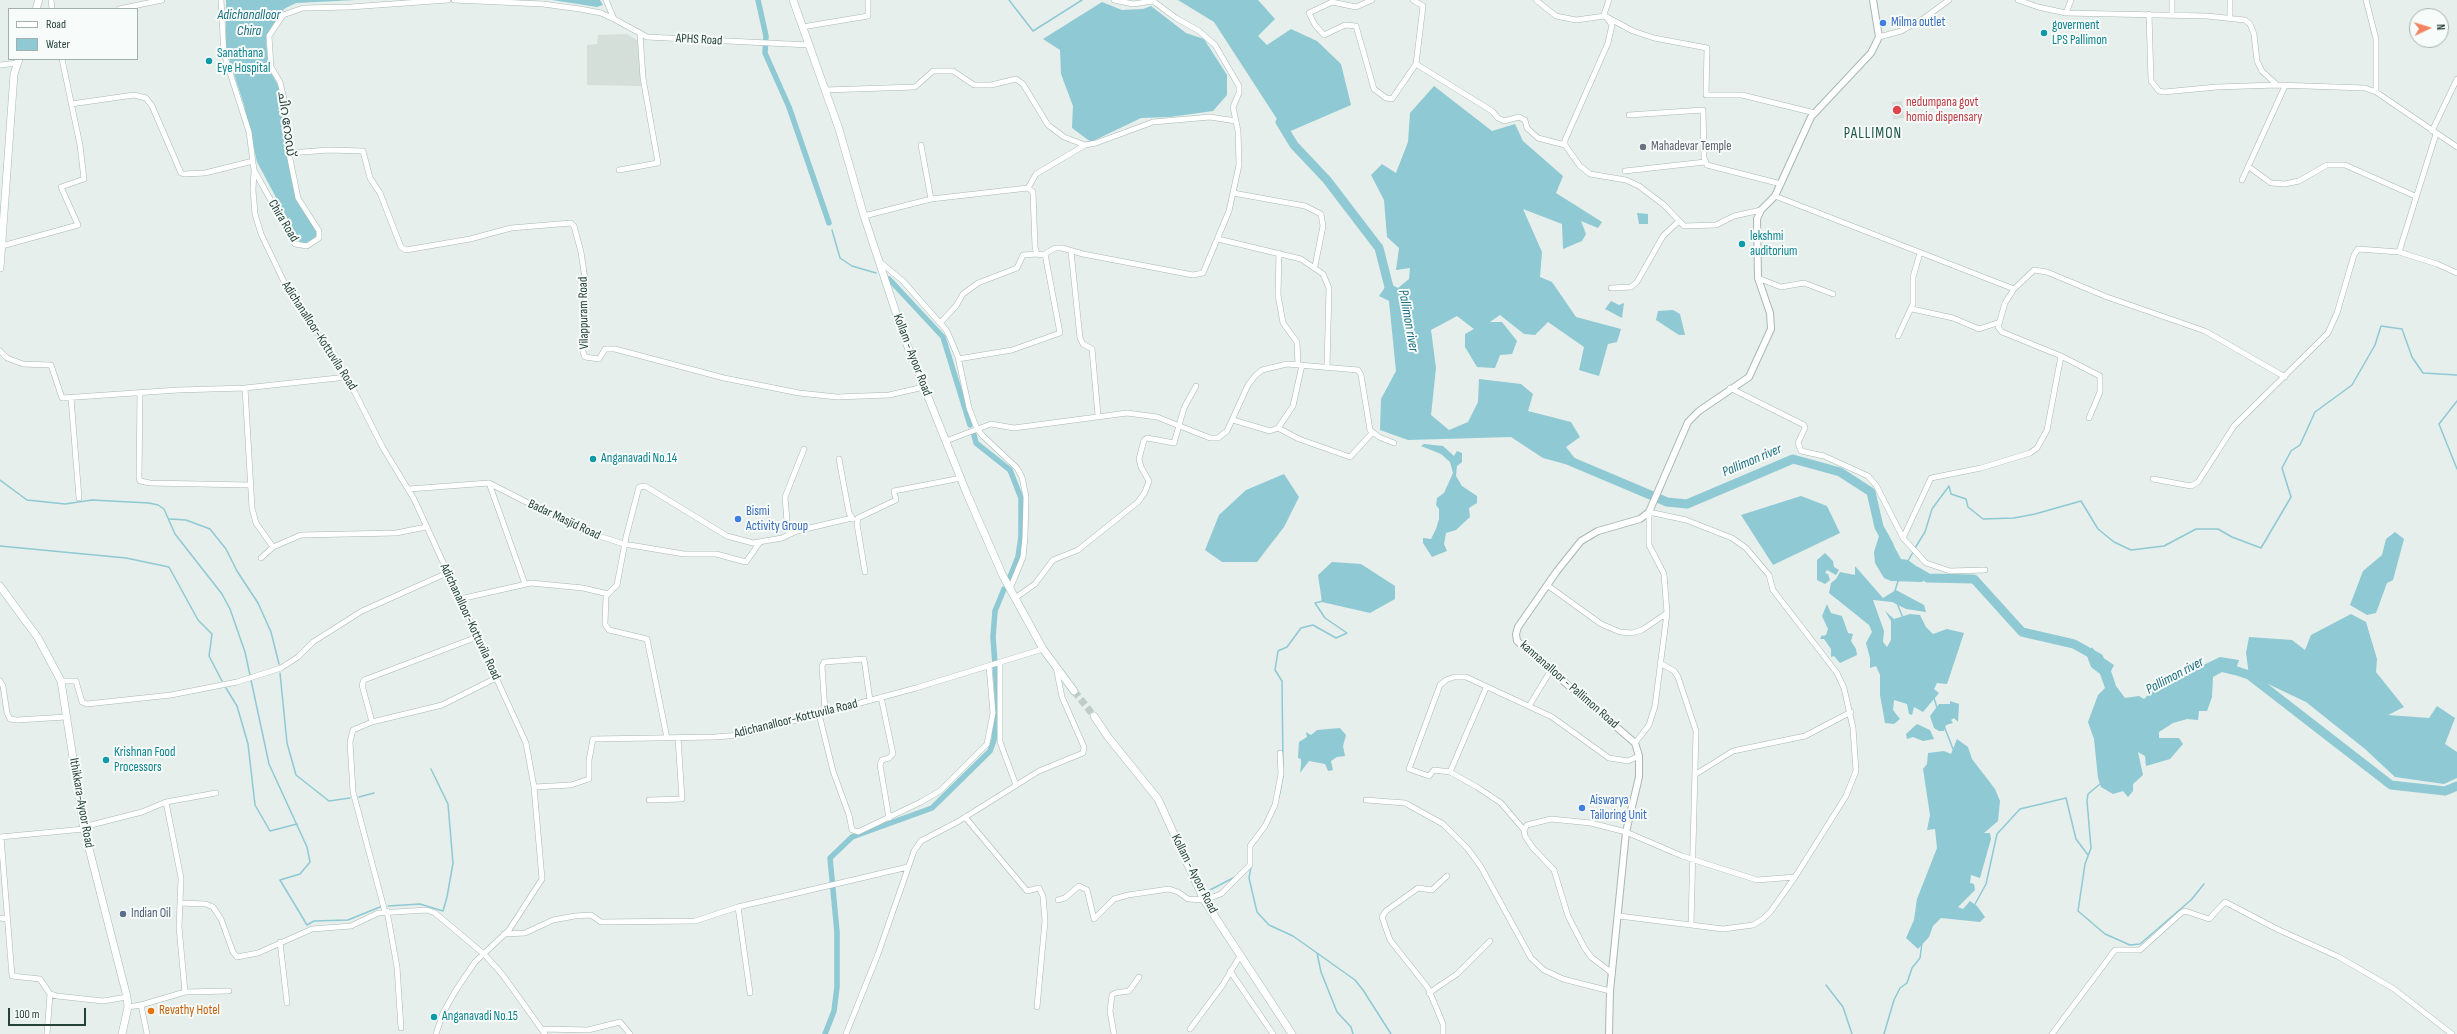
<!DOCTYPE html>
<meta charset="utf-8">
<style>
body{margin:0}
#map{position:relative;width:2457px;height:1034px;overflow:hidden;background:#e6efeb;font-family:"Sofia Sans Condensed",sans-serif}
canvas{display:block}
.legend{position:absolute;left:8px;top:8px;width:130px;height:52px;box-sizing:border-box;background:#f7fbf9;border:1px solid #a3b1ad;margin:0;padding:5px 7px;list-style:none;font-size:12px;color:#24423a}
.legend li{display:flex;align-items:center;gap:8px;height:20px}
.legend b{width:20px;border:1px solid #a3b1ad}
.north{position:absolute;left:2409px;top:8px;width:40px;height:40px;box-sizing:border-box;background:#f7fbf9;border:1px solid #a3b1ad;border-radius:50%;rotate:86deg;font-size:11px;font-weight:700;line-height:16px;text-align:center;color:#24423a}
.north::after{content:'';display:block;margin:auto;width:14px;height:18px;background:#f4845f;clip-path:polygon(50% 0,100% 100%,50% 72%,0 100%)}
.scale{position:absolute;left:8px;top:1008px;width:78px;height:18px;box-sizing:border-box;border:2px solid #24423a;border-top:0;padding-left:5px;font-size:12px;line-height:14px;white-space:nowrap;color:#24423a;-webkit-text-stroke:3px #f7fbf9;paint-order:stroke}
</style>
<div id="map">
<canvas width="2457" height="1034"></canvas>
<ul class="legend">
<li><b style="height:5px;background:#fff"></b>Road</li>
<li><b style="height:11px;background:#8ec9d4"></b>Water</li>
</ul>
<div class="north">N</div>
<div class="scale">100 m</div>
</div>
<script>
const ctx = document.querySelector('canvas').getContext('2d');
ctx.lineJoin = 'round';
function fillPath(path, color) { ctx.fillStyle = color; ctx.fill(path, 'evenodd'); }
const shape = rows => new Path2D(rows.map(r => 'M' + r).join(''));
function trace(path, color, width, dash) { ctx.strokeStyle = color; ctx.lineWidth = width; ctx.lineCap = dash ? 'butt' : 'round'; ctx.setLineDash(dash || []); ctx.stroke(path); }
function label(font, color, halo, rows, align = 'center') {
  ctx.font = font + ' "Sofia Sans Condensed","Noto Sans Malayalam",sans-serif'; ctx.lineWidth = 4; ctx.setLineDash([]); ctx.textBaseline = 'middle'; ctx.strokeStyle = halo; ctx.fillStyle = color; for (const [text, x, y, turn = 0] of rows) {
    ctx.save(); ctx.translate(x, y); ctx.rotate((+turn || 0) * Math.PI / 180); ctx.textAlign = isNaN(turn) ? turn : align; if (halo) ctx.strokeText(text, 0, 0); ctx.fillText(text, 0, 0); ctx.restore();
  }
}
fillPath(shape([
 [627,34,638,41,641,86,587,85,587,45,597,44,598,35],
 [1902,101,1904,118,1893,119,1892,102]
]), '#d4dfda');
fillPath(shape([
 [226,0,356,0,296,3,284,9,272,27,266,41,269,69,279,87,296,199,318,232,315,238,304,244,300,242,257,162,244,105,226,49],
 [552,0,600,0,603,5,597,7],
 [1178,0,1258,0,1275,19,1258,36,1267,45,1291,29,1317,41,1341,64,1351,105,1286,133,1214,22],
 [1102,2,1122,10,1143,9,1151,6,1186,33,1204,39,1227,75,1227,95,1213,111,1170,117,1141,118,1091,142,1072,128,1073,106,1061,74,1060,50,1043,39],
 [1434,86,1492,131,1515,124,1523,141,1563,176,1556,193,1602,222,1598,228,1581,221,1586,234,1582,241,1563,249,1562,224,1523,209,1542,252,1540,277,1552,282,1576,317,1621,329,1617,342,1608,344,1599,376,1579,370,1584,347,1548,322,1535,335,1524,334,1500,315,1490,322,1502,322,1517,341,1512,354,1500,355,1495,368,1477,367,1465,347,1465,334,1474,329,1457,316,1431,330,1436,368,1431,415,1449,430,1468,422,1478,402,1479,379,1521,384,1533,394,1528,411,1571,422,1580,437,1566,447,1583,469,1543,458,1511,437,1408,440,1380,430,1381,399,1396,371,1389,301,1379,296,1388,283,1398,288,1409,279,1410,268,1396,270,1399,248,1387,237,1384,200,1371,175,1382,164,1396,173,1408,142,1410,113],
 [1637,213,1648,214,1648,224,1639,224],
 [1611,301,1619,305,1624,303,1622,318,1605,309],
 [1673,310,1680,314,1685,335,1679,335,1656,320,1658,311],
 [1424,444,1443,446,1454,456,1457,451,1462,453,1462,462,1457,466,1456,476,1462,486,1477,496,1477,503,1469,508,1470,517,1456,530,1446,533,1444,544,1447,551,1432,557,1423,543,1423,538,1431,539,1436,529,1439,519,1439,509,1436,505,1437,498,1444,493,1453,473,1450,462,1441,454,1421,446],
 [1284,474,1299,497,1284,527,1257,562,1222,562,1205,550,1219,515,1246,490],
 [1801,496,1827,506,1840,533,1773,565,1741,515],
 [2395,532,2404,539,2393,580,2387,583,2376,613,2367,615,2350,605,2363,571,2382,555,2386,539],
 [1887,533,1901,559,1908,560,1928,575,1922,582,1891,581,1884,578,1875,563,1874,552,1879,536],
 [1825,553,1833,561,1834,567,1839,570,1836,575,1827,570,1825,573,1828,574,1830,580,1825,584,1817,580,1817,560],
 [1332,562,1361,564,1395,586,1395,599,1370,613,1322,602,1318,575],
 [1855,566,1883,598,1896,590,1924,605,1926,612,1906,609,1892,602,1873,600,1884,631,1883,642,1887,647,1891,640,1891,621,1885,611,1894,619,1910,614,1920,615,1926,627,1933,634,1947,629,1964,633,1947,684,1937,683,1934,689,1939,693,1923,712,1914,707,1912,715,1909,714,1907,704,1894,700,1893,710,1900,719,1894,724,1885,723,1880,695,1880,675,1876,666,1870,668,1870,658,1866,643,1872,632,1869,625,1829,593,1831,583,1836,579,1840,572,1855,575],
 [1827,604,1831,613,1842,616,1848,633,1853,634,1851,641,1856,649,1857,655,1840,663,1834,656,1831,657,1831,649,1824,639,1820,639,1822,635,1823,636,1826,635,1828,629,1822,616],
 [2351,614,2366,622,2377,659,2376,672,2404,707,2388,715,2429,718,2437,706,2455,718,2445,744,2457,752,2457,778,2444,784,2395,777,2365,749,2306,702,2249,675,2246,653,2249,637,2292,640,2305,650,2311,635],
 [2092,647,2096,653,2114,665,2111,671,2116,686,2125,698,2139,696,2144,699,2167,676,2183,675,2220,657,2239,660,2234,675,2222,672,2213,677,2212,697,2207,711,2199,711,2198,720,2187,719,2173,723,2159,732,2159,738,2179,738,2183,744,2170,759,2146,766,2145,756,2138,752,2143,775,2133,784,2133,791,2128,797,2123,791,2113,794,2101,787,2098,778,2094,739,2088,722,2098,695,2105,688,2100,674,2091,667,2087,656],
 [1950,701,1959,704,1958,722,1954,718,1951,720,1953,723,1946,725,1944,731,1939,731,1934,728,1930,716,1939,704,1950,704],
 [1917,724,1930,730,1934,739,1923,741,1913,737,1907,739,1906,734],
 [1340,728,1346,735,1343,746,1345,756,1337,757,1331,761,1333,770,1328,771,1325,764,1309,761,1300,773,1301,765,1301,759,1298,758,1299,742,1307,737,1306,732,1311,735,1317,730],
 [1957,739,1968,747,1972,759,1995,789,2000,801,1998,821,1984,833,1990,833,1991,839,1980,878,1971,875,1970,883,1974,884,1975,890,1958,907,1963,909,1970,901,1977,906,1985,917,1980,922,1941,918,1933,926,1929,937,1918,949,1906,938,1914,920,1917,899,1937,848,1935,829,1927,830,1930,815,1923,769,1927,764,1928,753,1944,751,1951,754]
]), '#8ec9d4');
trace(shape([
 [1009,0,1033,31,1082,0],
 [832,230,840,258,852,266,876,273],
 [2457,401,2439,424,2457,469],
 [0,480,27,500,65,504,92,500,149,503,158,505,164,509,175,534,222,594,230,609,245,652,269,764,307,847,310,862,300,874,280,880,307,925,314,921,348,920,380,907],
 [170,519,186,520,210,529,226,549,237,571,258,603,271,632,279,664],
 [0,546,126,558,169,567,198,620,212,634,209,656,222,681],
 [1915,548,1925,532,1932,509,1949,486,1951,494,1966,499,1968,507,1983,519,2014,518,2035,514,2081,501,2098,529,2114,542,2131,550,2164,546,2196,529,2218,529,2232,537,2261,548,2291,497,2282,468,2291,451,2300,445,2315,412,2352,385,2375,345,2381,326,2402,329,2412,357,2423,373,2457,375],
 [1908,561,1913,552],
 [1894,594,1898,581],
 [1897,603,1903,618],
 [280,673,287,743,296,775,329,801,350,798],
 [226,688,237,706,248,744,255,805,270,831,297,824],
 [1934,698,1937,708],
 [1944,726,1953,749],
 [1283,766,1282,681,1275,670,1278,651,1287,647,1301,628,1313,625,1336,638,1347,633,1325,618,1315,603,1323,601],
 [2100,784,2088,794,2087,801,2091,848,2085,864,2078,911,2105,934,2130,945,2140,944,2191,900,2204,884],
 [359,797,374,793],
 [1279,797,1283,776],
 [1251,867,1249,878,1257,912,1269,925,1293,936,1317,953,1321,972,1337,1012,1351,1027,1353,1034],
 [1208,891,1235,877],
 [388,906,420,904,443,911,447,897,453,863,448,804,431,769],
 [1974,906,1986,884,1997,834,2020,809,2066,798,2076,839,2088,855],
 [1317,953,1355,980,1363,990,1391,1034],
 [1826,985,1843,1007,1852,1034],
 [1884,1034,1894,1000,1900,988,1907,983,1912,968,1920,958,1922,943]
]), '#8ec9d4', 1.5);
trace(shape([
 [758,0,766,36,765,53,789,107,829,223],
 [889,279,943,337,970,425],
 [974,435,976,443,1010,470,1021,498,1021,537,1018,557,1010,577],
 [825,1034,834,1011,837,987,837,932,830,858,852,837,932,808,990,751,994,740,998,705,993,637,995,611,1004,589]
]), '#8ec9d4', 5.5);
trace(shape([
 [1280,122,1294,145,1327,180,1379,248,1391,295],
 [1570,461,1667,502,1687,504,1793,459,1840,472,1871,492,1879,527,1889,545],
 [1916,571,1928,578,1974,579,2022,632,2074,644,2099,658],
 [2225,667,2249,675,2391,785,2445,791,2457,786]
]), '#8ec9d4', 9);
trace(shape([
 [1074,691,1094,716]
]), '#bfccc8', 7, [7, 3.5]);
const minor = shape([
 [51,0,52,9],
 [221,0,224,54,249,132,254,170,253,190,255,214,261,234,287,288,347,377,383,448,414,499,526,743,534,787,571,785,589,779,589,760,593,739,715,737,741,735,916,688,1043,649],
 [454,0,543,4,580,9,601,13,614,19],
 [606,0,614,19,647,37,809,45],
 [1372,0,1356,7,1332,2,1309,13,1315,25,1324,35,1345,25,1356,26,1374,89,1386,98,1392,99,1416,64,1423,6,1413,0],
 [1536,0,1556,16,1576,20,1605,16,1633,31,1654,38,1707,48,1706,95,1742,95,1815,113],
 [1609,0,1604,14,1612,25,1608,43,1565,140,1565,145,1580,166,1590,174,1626,180,1639,186,1664,205,1684,226,1716,225,1734,216,1761,210],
 [2018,0,2038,7,2066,13,2207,16,2245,20,2250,24,2254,34,2257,61,2262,71,2277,85,2365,88,2376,92,2457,147],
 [2230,0,2230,19],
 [2366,0,2376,39,2376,92],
 [119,9,162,0],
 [2066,13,2071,0],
 [2149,14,2151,81,2159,91,2164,92,2217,87,2277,85],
 [2172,15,2172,0],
 [802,27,868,16,868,0],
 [1879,37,1901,31,1923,19,1949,0],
 [1416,64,1492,111,1498,118,1504,121,1519,117,1525,120,1527,128,1538,138,1565,145],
 [0,65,18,63],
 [825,90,915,87,933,71,953,71,974,85,991,85,1016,79,1023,84,1048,125,1064,137,1085,145,1096,143,1153,122,1210,117,1236,121],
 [71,104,134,95,146,98,152,106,181,173,184,174,205,173,253,161],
 [1629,115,1703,110,1704,158,1707,165,1781,184],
 [2432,131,2457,79],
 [921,145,931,199],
 [289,153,329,150,363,151,370,178,380,193,401,247,406,250,470,239,511,228,571,223,574,226,581,252,586,286,583,352,585,357,599,359,605,349,615,349,724,378,799,393,837,397,889,395,924,387],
 [2249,167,2271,183,2285,184,2299,181,2327,165,2345,165,2415,196],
 [254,170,295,244,307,246,319,238,319,231,298,198,288,149,284,99,280,82,271,67,269,36,283,15,303,8,350,7,448,0],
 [619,170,658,163,643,78,640,34],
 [1625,171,1705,162],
 [2242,180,2285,86],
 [1028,188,1036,174,1085,145],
 [1233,193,1305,206,1321,214,1323,226,1315,266],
 [1775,196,2014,289],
 [864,216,931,199,1028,188,1033,192,1035,247,1037,254,1043,255,1055,248,1062,248,1083,254,1193,275,1203,273,1229,211,1239,165,1238,131,1233,107,1239,93,1239,86,1215,45,1199,31,1176,18,1153,1,1133,4,1114,0],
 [1218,239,1301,259,1323,274,1329,288,1327,367],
 [2,246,78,225,61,187,84,179,80,145,62,59],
 [1071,251,1080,338,1083,344,1092,349,1098,415],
 [2399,252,2436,134],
 [1279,253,1278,295,1283,323,1297,342,1298,365],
 [880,262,903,281,947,331,958,357,969,408,977,429,983,436,1017,468,1022,477,1026,497,1025,537,1023,557,1010,589],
 [1758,278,1781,287,1804,283,1833,294],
 [1611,288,1631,287,1637,282,1663,236,1678,222],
 [1912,309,1953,318,1979,329,2000,322],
 [941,322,956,306,963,294,978,283,1017,268,1023,255,1037,254],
 [1898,336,1913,304,1913,277,1920,253],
 [0,351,7,358,23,364,51,365,62,398,178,390,245,388,347,377],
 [958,359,1012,350,1060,333,1045,254],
 [245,388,252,508,256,523,273,547],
 [1730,388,1804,425,1805,428,1798,443,1801,451,1824,456,1868,476,1876,485,1903,538,1926,563,1950,571,1985,570],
 [140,393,139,478,140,481,150,483,249,485],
 [71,398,79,498],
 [2089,418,2100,392,2100,376,2061,356,2002,332,1998,327,2005,303,2014,289,2034,270,2047,272,2107,297,2205,331,2285,377],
 [1233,420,1270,431,1278,428,1293,406,1302,365],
 [1278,428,1299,439,1350,457,1373,432],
 [946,441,991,424,1014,428,1127,413,1157,417,1210,438,1218,438,1227,431,1248,385,1255,376,1262,370,1287,364,1358,370,1361,375,1370,430,1379,437,1394,443],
 [839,459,849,513,853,519],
 [2153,479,2191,486,2198,482,2234,426,2328,333,2337,313,2354,255,2358,249,2399,252,2437,264,2457,273],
 [489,483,525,584],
 [409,489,489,483,583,531,624,544,684,554,716,554,746,562,760,542],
 [788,534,785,497,804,449],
 [1903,538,1931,478,1981,468,2030,453,2037,448,2047,430,2061,356],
 [261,558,273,547,301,535,396,533,426,527],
 [865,572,857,524,858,518,896,500,894,491,961,478],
 [1547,585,1601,624,1620,632,1632,633,1642,630,1667,613],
 [1015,598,1035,584,1053,560,1078,550,1138,502,1145,492,1149,481,1141,467,1139,459,1144,440,1147,438,1174,443,1184,408,1196,386],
 [460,599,531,583,583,588,608,594],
 [1000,663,1000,742,1016,785],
 [1660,663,1674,671,1678,677,1696,731,1691,925],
 [0,681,3,686,7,713,10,719,17,720,66,717],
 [61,681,76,681,82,702,87,704,171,695,237,682,281,668,298,657,313,642,362,611,447,573],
 [881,697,893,754,889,758,882,760,880,765,889,818],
 [1529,706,1551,670],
 [825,711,822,666,824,662,864,659,870,700],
 [819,714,833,771,849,815,852,830,858,832,921,802,940,791,987,744,993,713,989,666],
 [372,722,362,685,364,680,477,637],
 [667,738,647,639,609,630,605,624,606,596,617,585,626,537,639,487,645,486,727,536,753,543,782,538,797,531,852,518],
 [1450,772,1486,688],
 [1696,774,1733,751,1805,736,1851,712],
 [649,800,682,799,678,738],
 [1366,800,1405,803,1443,824,1468,849,1481,867,1531,958,1544,970,1563,979,1610,991],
 [166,802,181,878,179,927,185,992],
 [965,817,1027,891,1039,888,1043,896,1045,921,1037,1007],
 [83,827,142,812,166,802,216,793],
 [1524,830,1501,803,1477,787,1450,772,1434,770,1429,776,1409,769,1440,685,1446,680,1454,677,1466,677,1552,717,1609,758,1628,761,1639,756],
 [0,837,84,829],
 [1,837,12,976,40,979,50,994,57,996,103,1001,127,997],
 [1058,900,1065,898,1079,886,1087,890,1094,919,1114,899,1128,895,1169,889,1178,892,1188,899,1204,900,1221,894,1250,865,1250,846,1265,826,1275,805,1281,774,1280,753],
 [180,903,206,904,213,907,221,919,233,952,237,957,258,953,312,929,351,926,378,913,427,910,435,913,485,955,502,974,545,1034],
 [387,911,397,967,401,1028],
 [385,912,353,792,350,742,353,730,372,722,442,705,496,678],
 [1619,916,1723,929,1753,925,1763,919,1771,911,1795,877,1846,796,1856,771,1853,728,1844,688,1837,673,1773,590,1769,575,1746,548,1732,538,1686,520,1649,512,1649,545,1664,574,1667,613,1655,706,1649,725,1635,743],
 [0,918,6,919],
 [504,934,525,933,553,920,575,916,591,915,601,922,695,921,738,907],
 [280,942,287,1003],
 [1230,971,1273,1034],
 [1612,973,1591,957,1584,947,1568,916,1554,870,1533,848,1525,836,1524,830,1527,825,1551,819,1591,823,1626,832,1682,856,1757,880,1795,877],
 [750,993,738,907,908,867],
 [1429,993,1457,974,1490,941],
 [141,1005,185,992,229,991],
 [128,1007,141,1005,147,1034],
 [542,1029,588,1030,620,1022,630,1034],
 [1190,1029,1222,986,1240,956],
 [47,1034,50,994],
 [436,1034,443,1013,456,990,475,962,509,930,542,879,534,787],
 [846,1034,878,954,914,851,921,841,959,821,1039,771,1083,753,1084,747,1062,697,1056,667],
 [1114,1034,1110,1011,1112,995,1115,993,1129,991,1139,977],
 [1443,1034,1443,1024,1428,988,1390,940,1382,917,1386,911,1418,888,1432,890,1447,876],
 [2052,1034,2115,950,2140,950,2181,913,2185,911,2209,919,2225,902,2279,930,2339,957,2394,989,2452,1034]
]);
const tertiary = shape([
 [1609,1034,1610,991,1626,832,1639,777,1639,756,1635,743,1517,641,1516,634,1518,627,1557,571,1581,541,1598,531,1640,519,1649,512,1688,422,1699,411,1749,377,1771,329,1770,313,1758,278,1757,219,1761,210,1775,196,1811,117,1871,53,1879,37,1873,0]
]);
const secondary = shape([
 [793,0,839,129,864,216,904,337,967,494,1003,576,1043,649,1074,691],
 [36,9,39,0],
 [0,268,14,74,19,59],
 [0,586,38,638,61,681,84,829,127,997,128,1007,122,1034],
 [1094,716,1108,737,1158,799,1204,900,1292,1034]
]);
trace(minor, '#a8b8b2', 6);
trace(tertiary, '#a8b8b2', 8);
trace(secondary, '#a4bbb3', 8);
trace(minor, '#fff', 5);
trace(tertiary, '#fff', 6);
trace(secondary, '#fff', 7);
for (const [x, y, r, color] of [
 [1883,23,4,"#3f7fe0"],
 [2044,33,4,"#0f9aa8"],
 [209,61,4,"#0f9aa8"],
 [1897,110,5,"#e0444e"],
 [1643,147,4,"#6b7280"],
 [1742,244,4,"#0f9aa8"],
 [593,459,4,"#0f9aa8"],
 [738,519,4,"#3f7fe0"],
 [106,760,4,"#0f9aa8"],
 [1582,808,4,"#3f7fe0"],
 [123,914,4,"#5c6f8a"],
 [151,1011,4,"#e8710a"],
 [434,1017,4,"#0f9aa8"]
]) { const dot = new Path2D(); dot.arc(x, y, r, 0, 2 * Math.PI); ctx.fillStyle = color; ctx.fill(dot); trace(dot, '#f7fbf9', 1.5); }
label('13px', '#366cbe', '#f7fbf9', [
 ["Milma outlet",1891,23],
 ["Bismi",746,512],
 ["Activity Group",746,527],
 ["Aiswarya",1590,801],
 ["Tailoring Unit",1590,816]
], 'left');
label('13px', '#0d838f', '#f7fbf9', [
 ["goverment",2052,26],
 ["LPS Pallimon",2052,41],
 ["Sanathana",217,54],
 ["Eye Hospital",217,69],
 ["lekshmi",1750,237],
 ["auditorium",1750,252],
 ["Anganavadi No.14",601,459],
 ["Krishnan Food",114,753],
 ["Processors",114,768],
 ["Anganavadi No.15",442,1017]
], 'left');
label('13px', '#24423a', '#f7fbf9', [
 ["APHS Road",699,40,3],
 ["ചിറ റോഡ്",286,124,82],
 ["Chira Road",283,221,59],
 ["Vilappuram Road",584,313,-91],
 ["Adichanalloor-Kottuvila Road",319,336,57],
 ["Kollam - Ayoor Road",912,355,69],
 ["Badar Masjid Road",564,520,25],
 ["Adichanalloor-Kottuvila Road",470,622,65],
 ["kannanalloor - Pallimon Road",1569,685,41],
 ["Adichanalloor-Kottuvila Road",796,719,-14],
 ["Ithikkara-Ayoor Road",81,803,80],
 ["Kollam - Ayoor Road",1194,874,63]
]);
label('13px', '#be3a42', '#f7fbf9', [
 ["nedumpana govt",1906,103],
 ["homio dispensary",1906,118]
], 'left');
label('13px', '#5b616d', '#f7fbf9', [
 ["Mahadevar Temple",1651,147]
], 'left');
label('13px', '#4e5e75', '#f7fbf9', [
 ["Indian Oil",131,914]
], 'left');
label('13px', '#c56008', '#f7fbf9', [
 ["Revathy Hotel",159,1011]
], 'left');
label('italic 14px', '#1c6f80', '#f7fbf9', [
 ["Adichanalloor",249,15],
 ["Chira",249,31],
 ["Pallimon river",1408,321,80],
 ["Pallimon river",1752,461,-23],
 ["Pallimon river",2175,676,-28]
]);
ctx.letterSpacing = '1px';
label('15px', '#1f5548', '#f7fbf9', [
 ["PALLIMON",1873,134]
]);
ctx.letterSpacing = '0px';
</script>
